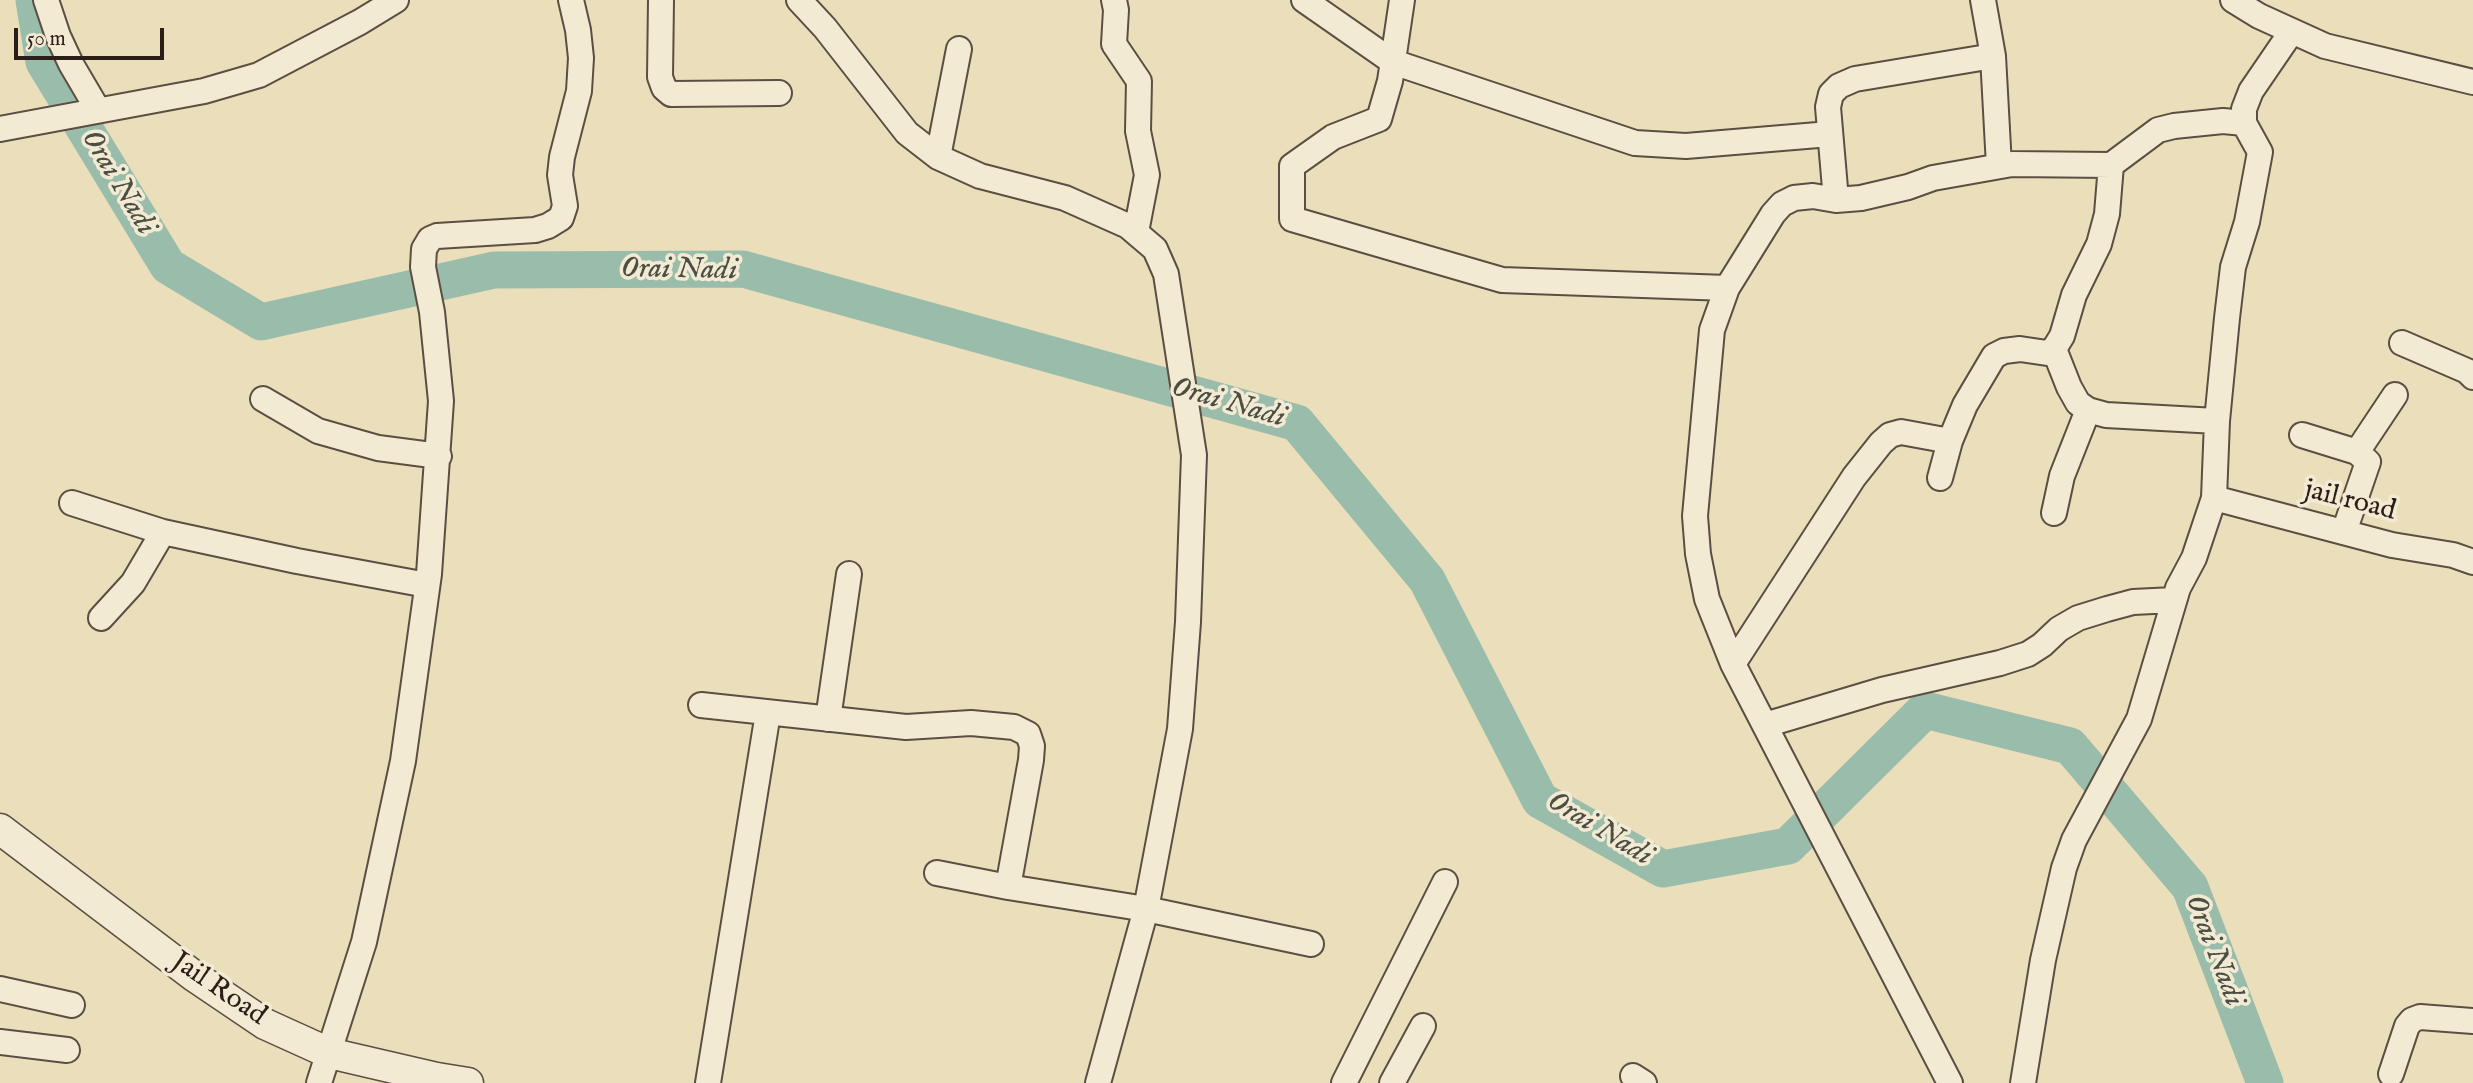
<!DOCTYPE html>
<style>
body{margin:0}
#map{position:relative;width:2473px;height:1083px;overflow:hidden;background:#ebdfbb;font-family:"IM FELL English",serif}
canvas{display:block}
.scale{position:absolute;left:14px;top:28px;width:150px;height:32px;box-sizing:border-box;border:4px solid #2b1e19;border-top:0;padding-left:9px;font-size:21px;line-height:24px;white-space:nowrap;color:#2b1e19;-webkit-text-stroke:5px #f2ead3;paint-order:stroke}
</style>
<div id="map">
<canvas width="2473" height="1083"></canvas>
<div class="scale">50 m</div>
</div>
<script>
const ctx = document.querySelector('canvas').getContext('2d');
ctx.lineJoin = 'round';
const shape = rows => new Path2D(rows.map(r => 'M' + r).join(''));
function trace(path, color, width, dash) { ctx.strokeStyle = color; ctx.lineWidth = width; ctx.lineCap = dash ? 'butt' : 'round'; ctx.setLineDash(dash || []); ctx.stroke(path); }
function label(font, color, halo, rows, align = 'center') {
  ctx.font = font + ' "IM FELL English",serif'; ctx.lineWidth = 7; ctx.setLineDash([]); ctx.textBaseline = 'middle'; ctx.strokeStyle = halo; ctx.fillStyle = color; for (const [text, x, y, turn = 0] of rows) {
    ctx.save(); ctx.translate(x, y); ctx.rotate((+turn || 0) * Math.PI / 180); ctx.textAlign = isNaN(turn) ? turn : align; if (halo) ctx.strokeText(text, 0, 0); ctx.fillText(text, 0, 0); ctx.restore();
  }
}
trace(shape([
 [34,0,44,62,168,266,261,322,494,270,743,269,1297,423,1427,580,1540,800,1663,869,1788,846,1925,710,2070,746,2190,887,2265,1083]
]), '#99bdaa', 37);
const minor = shape([
 [46,0,58,36,71,64,98,110],
 [661,0,660,77,664,88,671,94,779,93],
 [799,0,825,28,907,133,938,157,980,176,1065,198,1128,226,1155,249,1166,274,1194,455,1188,622,1180,729,1146,909,1098,1083],
 [1114,0,1116,10,1114,44,1139,81,1138,131,1147,175,1136,232],
 [1304,0,1393,62,1635,143,1686,146,1830,134],
 [1402,0,1390,81,1379,119,1333,137,1292,166,1292,219,1502,280,1727,288],
 [1983,0,1993,56,1999,166],
 [2233,0,2259,16,2325,46,2473,82],
 [0,129,204,91,259,75,360,22,396,0],
 [938,157,959,49],
 [1836,200,1828,107,1831,94,1839,86,1855,79,1993,56],
 [2402,343,2467,371,2473,377],
 [2054,349,2069,387,2078,403,2088,410,2106,415,2217,421],
 [263,399,318,431,378,448,439,456],
 [2302,435,2357,452],
 [1940,478,1950,441,1965,405,1994,356,2004,351,2020,349,2047,353,2054,349,2062,336,2074,295,2099,244,2107,214,2111,165],
 [2214,498,2392,545,2453,555,2473,562],
 [72,503,163,532,297,561,427,585],
 [2054,513,2062,476,2088,410],
 [2344,532,2368,462,2357,452,2395,395],
 [101,618,133,583,163,532],
 [1733,664,1854,477,1881,443,1890,435,1901,432,1950,441],
 [701,705,906,727,971,723,1014,727,1028,734,1032,746,1031,760,1008,887],
 [828,719,849,574],
 [1765,725,1882,690,2000,663,2028,654,2042,645,2059,629,2078,618,2107,609,2133,602,2174,600],
 [937,873,1008,887,1146,909,1311,944],
 [0,989,72,1005],
 [0,1042,67,1050],
 [2391,1074,2407,1026,2412,1020,2420,1017,2473,1021],
 [1633,1076,1644,1083],
 [319,1083,364,942,403,761,429,574,441,401,432,312,423,267,424,249,430,239,437,236,535,230,548,226,561,218,565,206,560,175,562,157,579,91,581,58,578,30,571,0],
 [708,1083,768,713],
 [1344,1083,1445,882],
 [1392,1083,1423,1026],
 [1950,1083,1733,664,1707,599,1698,554,1695,516,1712,330,1727,288,1773,214,1782,204,1794,198,1813,196,1836,200,1861,198,1908,187,1933,178,2012,164,2111,165,2158,130,2174,126,2223,121,2244,123],
 [2023,1083,2043,960,2064,868,2074,840,2139,719,2178,588,2194,558,2214,498,2217,421,2227,318,2233,267,2247,222,2260,152,2244,123,2244,109,2251,91,2292,31]
]);
const tertiary = shape([
 [0,829,194,976,265,1024,329,1053,437,1078,468,1083]
]);
trace(minor, '#5b4e42', 28);
trace(tertiary, '#5b4e42', 33);
trace(minor, '#f2ead3', 24);
trace(tertiary, '#f2ead3', 30);
label('28px', '#2b1e19', '#f2ead3', [
 ["jail road",2350,502,14],
 ["Jail Road",218,990,34]
]);
label('italic 30px', '#4c4e44', '#f2ead3', [
 ["Orai Nadi",117,183,59],
 ["Orai Nadi",679,271,1],
 ["Orai Nadi",1228,404,16],
 ["Orai Nadi",1599,830,31],
 ["Orai Nadi",2213,951,69]
]);
</script>
